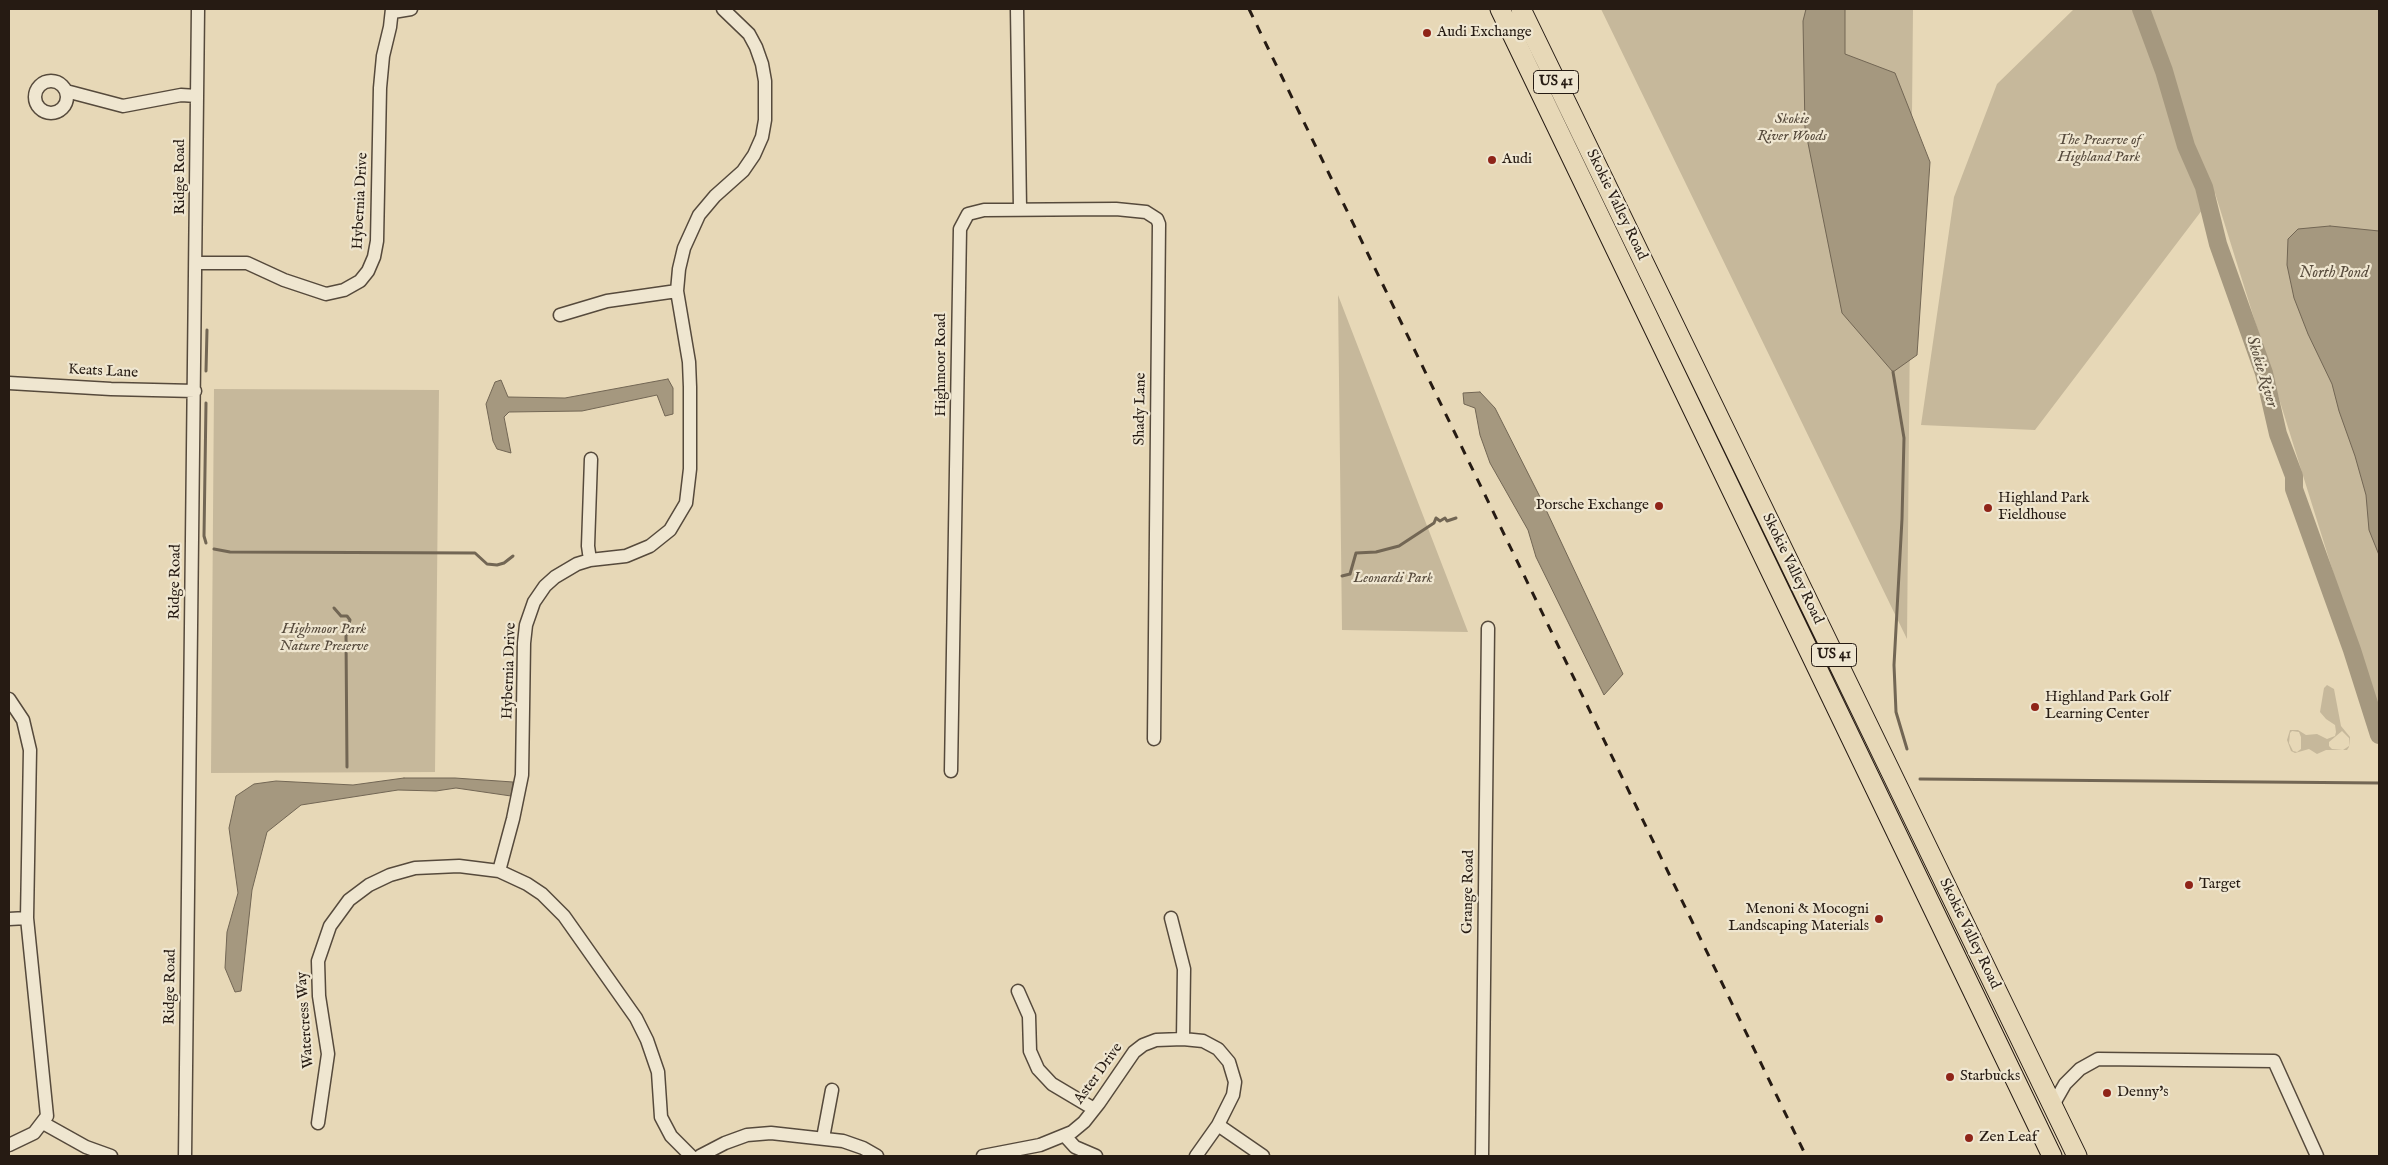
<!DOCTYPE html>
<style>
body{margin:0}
#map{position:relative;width:2388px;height:1165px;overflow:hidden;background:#e7d8b7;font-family:"IM FELL English",serif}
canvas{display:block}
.frame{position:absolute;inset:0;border:10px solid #261b13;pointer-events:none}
</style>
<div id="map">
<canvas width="2388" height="1165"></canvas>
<div class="frame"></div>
</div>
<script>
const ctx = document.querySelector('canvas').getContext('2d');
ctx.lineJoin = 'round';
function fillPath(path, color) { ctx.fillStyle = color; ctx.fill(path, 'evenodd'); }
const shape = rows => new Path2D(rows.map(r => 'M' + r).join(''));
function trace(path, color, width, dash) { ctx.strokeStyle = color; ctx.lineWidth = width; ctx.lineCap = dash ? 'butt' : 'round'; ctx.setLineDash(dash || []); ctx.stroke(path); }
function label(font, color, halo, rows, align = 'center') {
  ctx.font = font + ' "IM FELL English",serif'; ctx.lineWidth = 4.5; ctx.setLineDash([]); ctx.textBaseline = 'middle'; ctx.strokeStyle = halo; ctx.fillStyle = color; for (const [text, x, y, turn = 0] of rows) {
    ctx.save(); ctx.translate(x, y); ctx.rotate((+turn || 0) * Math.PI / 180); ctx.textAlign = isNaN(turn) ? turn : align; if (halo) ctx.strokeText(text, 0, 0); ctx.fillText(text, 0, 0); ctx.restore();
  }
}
fillPath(shape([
 [1601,9,1913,9,1907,639],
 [2074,9,2379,9,2379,712,2334,575,2215,193,2035,430,1921,425,1954,197,1997,84],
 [1338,295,1468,632,1342,630],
 [214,389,439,390,435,772,211,773],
 [2327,685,2334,689,2341,726,2350,737,2349,747,2347,750,2326,750,2317,754,2309,749,2295,753,2291,751,2287,740,2290,730,2298,730,2306,735,2317,734,2327,739,2335,736,2336,732,2335,725,2326,719,2320,712,2324,688],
 [2292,731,2299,732,2301,737,2301,749,2297,752,2293,751,2289,743,2290,733],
 [2342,731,2349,738,2349,746,2343,750,2332,749,2329,746,2329,742]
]), '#c6b89b');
const water = shape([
 [1806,9,1845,9,1845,54,1895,73,1930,162,1917,355,1893,372,1842,313,1805,128,1803,21,1806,9],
 [2330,226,2379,231,2379,555,2369,530,2366,495,2355,456,2339,411,2332,384,2308,334,2294,298,2287,265,2288,239,2298,229,2330,226],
 [668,379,673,388,673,414,665,416,657,395,582,411,509,412,504,417,511,453,497,449,493,441,486,404,495,382,501,380,508,397,565,398,668,379],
 [1480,392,1495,408,1540,497,1623,674,1604,695,1536,557,1528,530,1490,463,1480,435,1475,408,1464,404,1463,393,1480,392],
 [404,778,455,778,513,782,511,796,456,788,436,791,398,790,301,805,267,832,252,890,241,991,235,992,225,968,227,932,238,893,229,828,236,796,254,784,276,781,353,785,404,778]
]);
fillPath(water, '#a5987f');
trace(water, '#726654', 1);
trace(shape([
 [206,371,207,330],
 [1893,372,1904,438,1902,519,1894,665,1896,712,1907,749],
 [206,403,204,536,206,543],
 [214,549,230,552,475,553,487,564,497,565,504,563,513,556],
 [1342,576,1350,574,1356,553,1376,552,1399,546,1434,523,1436,518,1440,521,1445,518,1447,521,1456,518],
 [334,608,341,616,347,616,350,620,346,636,347,767],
 [1920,779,2379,783]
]), '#726654', 3);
trace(shape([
 [2141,9,2164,71,2186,146,2204,187,2218,244,2264,373,2278,434,2294,476,2294,489,2352,650,2379,735]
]), '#a5987f', 18);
const minor = shape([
 [1017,9,1020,208],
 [393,12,411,9],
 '35 97a16 16 0 1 1 32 0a16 16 0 1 1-32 0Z',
 [66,91,123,106,181,95,197,96],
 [196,263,247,263,284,280,326,294,344,290,360,281,368,271,374,257,377,241,380,88,383,56,390,27,392,9],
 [560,315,607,301,677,291],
 [9,383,111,389,195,391],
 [590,560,588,546,591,459],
 [9,699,23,720,30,750,27,918,47,1116,34,1133,9,1145],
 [951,771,960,229,968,214,984,210,1116,209,1146,212,1157,219,1159,224,1154,739],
 [499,871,513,819,522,775,524,643,526,625,534,602,545,586,555,577,577,564,590,560,626,556,650,546,670,530,686,503,690,469,690,387,689,362,677,291,679,269,684,248,699,215,715,196,743,171,754,155,762,137,765,120,765,81,762,64,756,47,749,34,723,9],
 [1171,918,1184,969,1183,1039],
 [9,919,27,918],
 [1018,991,1029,1016,1030,1051,1038,1069,1052,1084,1094,1109],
 [2053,1105,2065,1084,2080,1069,2098,1059,2274,1061,2317,1156],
 [43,1123,86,1147,111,1156],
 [318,1123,328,1054,319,996,318,961,330,926,349,900,369,885,390,875,415,868,459,866,499,871,527,884,542,894,564,916,636,1018,647,1040,658,1072,661,1117,671,1136,691,1156],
 [1218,1125,1263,1156],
 [1065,1136,1075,1147,1096,1156],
 [823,1138,832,1090],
 [185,1156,198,9],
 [700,1156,725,1143,747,1135,771,1133,843,1141,863,1148,877,1156],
 [983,1156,1040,1145,1072,1132,1084,1122,1099,1103,1134,1052,1143,1045,1156,1040,1183,1039,1203,1041,1218,1049,1229,1062,1235,1082,1233,1095,1218,1125,1196,1156],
 [1482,1156,1488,628]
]);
const highway = shape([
 [1500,9,2052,1156],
 [1521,9,2077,1156]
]);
trace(minor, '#564a3c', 15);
trace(highway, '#261b13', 21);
trace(minor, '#efe6d0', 12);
trace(highway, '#e7d8b7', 19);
trace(shape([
 [1249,9,1806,1156]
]), '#261b13', 3, [9, 9]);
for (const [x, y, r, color] of [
 [1427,33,5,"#8f2418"],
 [1492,160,5,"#8f2418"],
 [1659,506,5,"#8f2418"],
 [1988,508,5,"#8f2418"],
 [2035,707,5,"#8f2418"],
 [2189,885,5,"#8f2418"],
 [1879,919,5,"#8f2418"],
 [1950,1077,5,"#8f2418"],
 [2107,1093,5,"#8f2418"],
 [1969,1138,5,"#8f2418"]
]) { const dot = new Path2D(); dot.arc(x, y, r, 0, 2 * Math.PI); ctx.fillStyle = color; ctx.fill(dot); trace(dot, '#efe6d0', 2); }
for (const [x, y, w] of [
 [1556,82,45],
 [1834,655,45]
]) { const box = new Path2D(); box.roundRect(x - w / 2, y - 11.5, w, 23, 4); ctx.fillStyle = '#efe6d0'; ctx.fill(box); trace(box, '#261b13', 1); }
label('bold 14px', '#261b13', null, [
 ["US 41",1556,82],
 ["US 41",1834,655]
]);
label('15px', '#261b13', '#efe6d0', [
 ["Audi Exchange",1437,33],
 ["Audi",1502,160],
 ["Highland Park",1998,499],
 ["Fieldhouse",1998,516],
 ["Porsche Exchange",1649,506,"right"],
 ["Highland Park Golf",2045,698],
 ["Learning Center",2045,715],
 ["Target",2199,885],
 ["Menoni & Mocogni",1869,910,"right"],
 ["Landscaping Materials",1869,927,"right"],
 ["Starbucks",1960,1077],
 ["Denny's",2117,1093],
 ["Zen Leaf",1979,1138]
], 'left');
label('italic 15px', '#564a3c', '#efe6d0', [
 ["Skokie",1792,120],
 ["River Woods",1792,137],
 ["The Preserve of",2099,141],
 ["Highland Park",2099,158],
 ["Leonardi Park",1393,579],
 ["Highmoor Park",324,630],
 ["Nature Preserve",324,647]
]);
label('15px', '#261b13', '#efe6d0', [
 ["Ridge Road",181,177,-90],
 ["Hybernia Drive",361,201,-87],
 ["Skokie Valley Road",1616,205,64],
 ["Highmoor Road",942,365,-90],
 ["Keats Lane",103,372,3],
 ["Shady Lane",1141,409,-89],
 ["Skokie Valley Road",1792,569,64],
 ["Ridge Road",176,582,-89],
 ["Hybernia Drive",510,671,-88],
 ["Grange Road",1469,892,-89],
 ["Skokie Valley Road",1969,934,64],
 ["Ridge Road",171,987,-89],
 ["Watercress Way",306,1020,-94],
 ["Aster Drive",1099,1074,-54]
]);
label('italic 16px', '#594d3e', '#efe6d0', [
 ["North Pond",2334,274],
 ["Skokie River",2261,372,73]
]);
</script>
